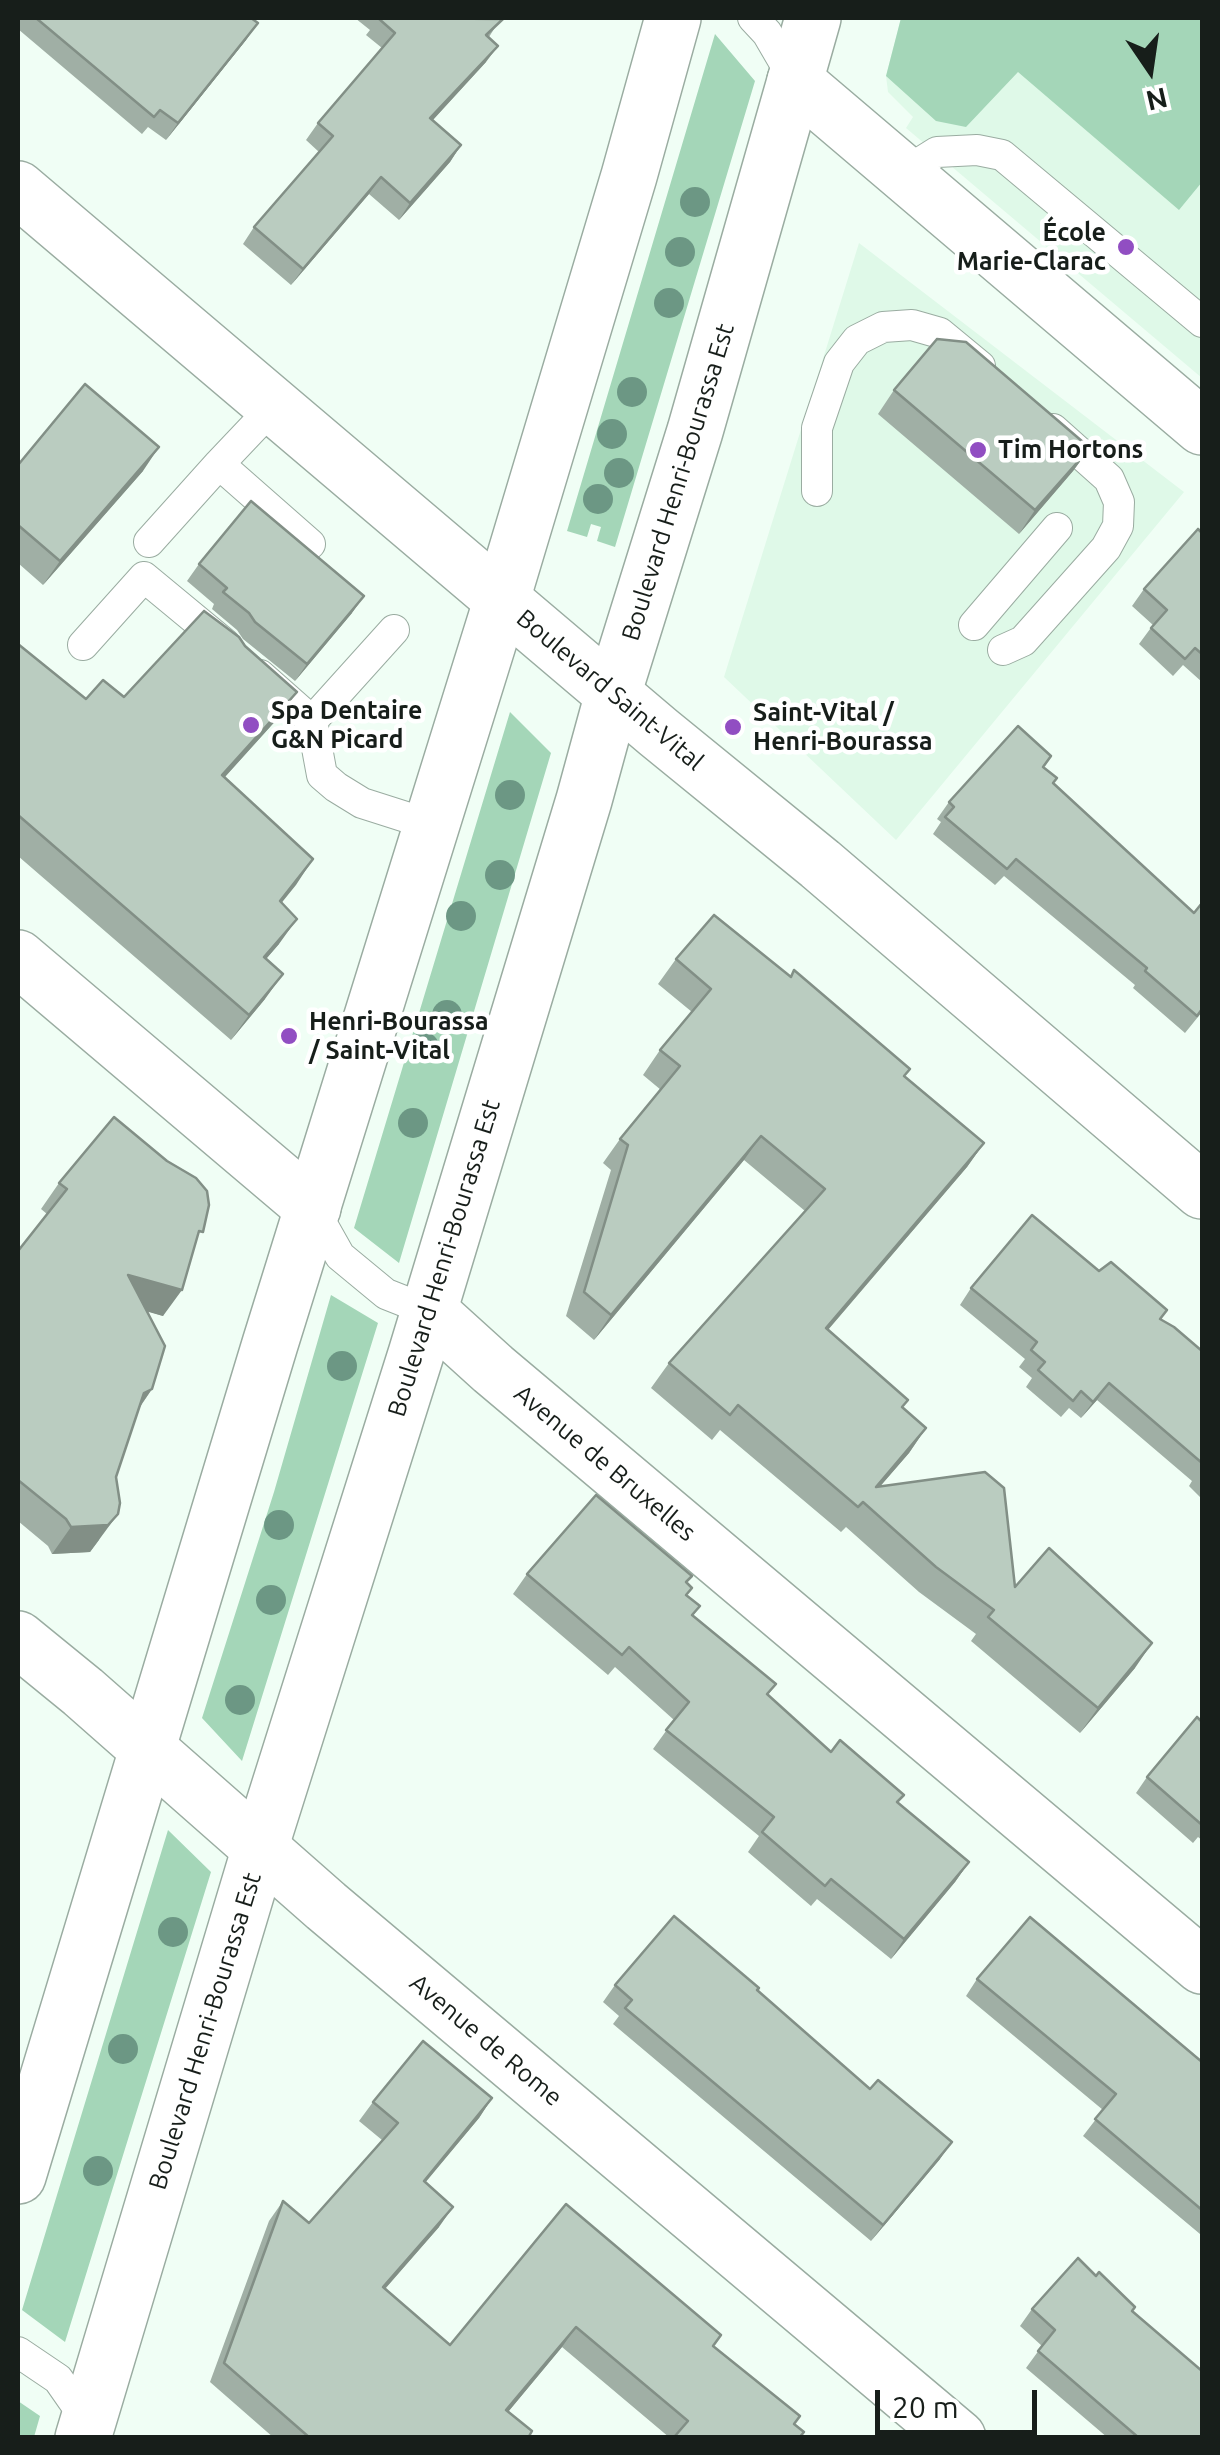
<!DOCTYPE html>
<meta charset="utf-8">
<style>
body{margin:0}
#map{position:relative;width:1220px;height:2455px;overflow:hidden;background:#f0fef5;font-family:Ubuntu,sans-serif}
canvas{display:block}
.frame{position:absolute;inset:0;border:20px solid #171e1a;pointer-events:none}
.north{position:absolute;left:1100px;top:20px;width:100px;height:100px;-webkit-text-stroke:8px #fff;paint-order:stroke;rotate:167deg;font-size:28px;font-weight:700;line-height:40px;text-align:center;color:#171e1a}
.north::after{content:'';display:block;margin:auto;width:35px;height:45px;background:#171e1a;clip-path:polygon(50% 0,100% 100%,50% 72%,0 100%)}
.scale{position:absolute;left:875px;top:2390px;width:162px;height:45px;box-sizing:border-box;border:5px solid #171e1a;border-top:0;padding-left:12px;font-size:30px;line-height:35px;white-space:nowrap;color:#171e1a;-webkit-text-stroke:8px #fff;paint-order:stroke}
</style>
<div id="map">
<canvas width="1220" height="2455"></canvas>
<div class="frame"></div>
<div class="north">N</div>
<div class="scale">20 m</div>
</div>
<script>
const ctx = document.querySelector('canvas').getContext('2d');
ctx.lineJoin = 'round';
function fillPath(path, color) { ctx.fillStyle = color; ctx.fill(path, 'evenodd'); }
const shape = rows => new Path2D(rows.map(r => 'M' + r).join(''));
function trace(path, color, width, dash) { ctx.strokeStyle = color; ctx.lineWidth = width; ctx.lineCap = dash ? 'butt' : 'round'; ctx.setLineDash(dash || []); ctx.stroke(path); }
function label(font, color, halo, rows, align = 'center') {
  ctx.font = font + ' Ubuntu,sans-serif'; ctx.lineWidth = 9; ctx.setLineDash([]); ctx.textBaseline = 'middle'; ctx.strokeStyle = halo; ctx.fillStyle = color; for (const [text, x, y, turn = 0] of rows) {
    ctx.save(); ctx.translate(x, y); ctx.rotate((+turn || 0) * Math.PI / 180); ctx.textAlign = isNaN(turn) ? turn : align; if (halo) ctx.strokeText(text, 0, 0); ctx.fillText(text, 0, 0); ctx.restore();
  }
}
fillPath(shape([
 [901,18,1202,18,1202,378,906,128,913,117,888,92,886,76],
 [859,243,1184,492,896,840,724,677]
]), '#dff9e8');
fillPath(shape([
 [901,18,1202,18,1202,182,1179,210,1018,72,966,127,936,121,886,76],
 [715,34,755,81,615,547,597,541,601,527,591,524,587,537,567,531],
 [510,712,551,753,399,1263,354,1228],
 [331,1295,378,1323,242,1761,202,1718,274,1492],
 [168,1830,211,1872,65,2342,22,2310],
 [18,2401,40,2416,34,2437,18,2437]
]), '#a4d6b8');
const lane = shape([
 [753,18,767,33,795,81],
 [905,172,937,152,977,150,1002,155,1202,322],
 [219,464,274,406],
 [817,491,817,428,839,363,857,340,883,327,912,325,940,333,980,366],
 [149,542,219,464,310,544],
 [974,625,1057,528],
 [83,645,144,577,225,644],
 [1003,650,1023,641,1106,548,1118,526,1119,502,1109,479,1053,429],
 [260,675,312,721,322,775,336,787,362,803,431,825],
 [312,721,394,630],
 [313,1208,340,1256,386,1294,429,1311],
 [18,2352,58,2379,88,2422]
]);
const street = shape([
 [795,81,1202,427],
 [18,189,658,732,820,864,1202,1191],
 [18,958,313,1208],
 [429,1311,493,1369,1202,1966],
 [18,1639,83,1692,326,1906,958,2438]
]);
const primary = shape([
 [18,2176,270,1344,502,599,629,176,673,18],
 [83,2438,260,1848,416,1354,584,800,613,694,695,431,813,18]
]);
trace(lane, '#9aaca1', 32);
trace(street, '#9aaca1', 58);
trace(primary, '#9aaca1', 58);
trace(lane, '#fff', 30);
trace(street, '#fff', 55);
trace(primary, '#fff', 55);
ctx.fillStyle = '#6c9784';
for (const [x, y] of [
 [695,202],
 [680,252],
 [669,303],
 [632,392],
 [612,434],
 [619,473],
 [598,499],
 [510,795],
 [500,875],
 [461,916],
 [447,1015],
 [424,1047],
 [413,1123],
 [342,1366],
 [279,1525],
 [271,1600],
 [240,1700],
 [173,1932],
 [123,2049],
 [98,2171]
]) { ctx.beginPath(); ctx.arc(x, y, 15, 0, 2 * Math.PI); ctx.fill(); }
fillPath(shape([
 [18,18,251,18,246,40,166,140,148,127,142,134,18,29],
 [355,18,501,18,489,37,486,62,433,120,461,145,450,162,399,220,369,194,291,285,243,244,254,227,319,152,306,140,318,123,382,48,366,35,370,30],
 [894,390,1090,448,1073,471,1019,534,878,414],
 [18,465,143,471,43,585,18,563],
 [1202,533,1202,682,1183,665,1173,676,1139,644,1153,625,1132,606,1144,589],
 [199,564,352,613,295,681,243,639,237,630,212,609,214,604,187,581],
 [18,644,86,699,124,697,279,717,225,777,313,859,281,903,279,944,266,959,265,999,231,1040,18,856],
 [1044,767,1053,784,1194,913,1202,903,1202,1012,1185,1033,1133,988,1135,985,1004,876,995,885,933,834,941,822,937,819,949,802],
 [676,959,904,1076,984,1143,967,1167,828,1330,902,1407,926,1428,909,1453,880,1486,1015,1587,1135,1668,1080,1733,971,1641,976,1634,919,1592,846,1527,841,1532,720,1430,712,1440,651,1388,669,1363,805,1211,744,1160,594,1340,566,1316,611,1170,603,1163,620,1139,661,1090,643,1075,660,1050,692,1012,658,984],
 [59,1183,196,1243,163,1316,147,1311,152,1389,138,1410,116,1477,99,1540,90,1552,52,1554,48,1546,18,1521,18,1251,47,1214,41,1209],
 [1099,1271,1202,1351,1202,1499,1189,1486,1192,1481,1097,1400,1081,1418,1069,1408,1061,1417,1026,1387,1032,1378,1019,1367,1025,1359,960,1305,971,1288],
 [527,1574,687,1583,687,1596,700,1606,693,1616,776,1684,768,1695,831,1752,898,1802,969,1862,955,1882,891,1959,817,1899,811,1906,748,1852,759,1836,653,1749,674,1720,615,1667,608,1675,513,1594],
 [1202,1722,1202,1840,1198,1837,1193,1843,1136,1793,1147,1777],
 [977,1979,1202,2062,1202,2231,1200,2234,1083,2136,1103,2110,966,1996],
 [615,1985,757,1990,940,2159,871,2241,613,2024,619,2016,603,2002],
 [492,2098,479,2118,425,2182,439,2227,385,2289,450,2345,566,2204,721,2335,713,2346,800,2416,794,2424,800,2438,670,2438,562,2347,508,2412,528,2438,274,2438,210,2382,269,2221,283,2201,309,2223,382,2140,359,2121,373,2102],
 [1032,2309,1132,2312,1202,2438,1108,2438,1026,2368,1042,2346,1020,2326]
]), '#a0afa5');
fillPath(shape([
 [258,23,246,40,166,140,178,123],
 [498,46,486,62,419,135,430,118],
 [461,145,450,162,399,220,410,203],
 [381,177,369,194,291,285,303,269],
 [159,447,143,471,43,585,60,561],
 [1090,448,1073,471,1019,534,1035,510],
 [364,596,352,613,295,681,307,664],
 [297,692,279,717,204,800,222,775],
 [313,859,296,885,262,927,280,901],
 [297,919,279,944,246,982,264,957],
 [283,974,265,999,231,1040,249,1015],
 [761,1136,744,1160,594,1340,611,1315],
 [984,1143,967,1167,808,1353,826,1328],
 [128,1275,182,1290,163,1316,110,1301],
 [1109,1383,1097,1400,1081,1418,1093,1402],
 [152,1389,134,1415,144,1393],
 [926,1428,909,1453,865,1504,876,1487],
 [118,1514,90,1552,52,1554,71,1527],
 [1152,1643,1135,1668,1080,1733,1098,1708],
 [969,1862,955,1882,891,1959,904,1939],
 [492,2098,479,2118,410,2201,424,2181],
 [952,2142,940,2159,871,2241,883,2225],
 [453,2207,439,2227,369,2307,383,2287],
 [576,2327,562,2347,493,2430,506,2410]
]), '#828f86');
const building = shape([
 [36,18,251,18,258,23,178,123,160,110,154,117,36,18],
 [378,18,503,19,486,35,498,46,430,118,461,145,410,203,381,177,303,269,254,227,333,136,318,123,395,33,378,18],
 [937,339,966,342,1090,448,1035,510,894,390,937,339],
 [85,384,159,447,60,561,18,525,18,465,85,384],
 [251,501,364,596,307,664,255,622,249,613,223,592,227,588,199,564,251,501],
 [1198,529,1202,533,1202,654,1195,648,1185,659,1151,628,1167,610,1144,589,1198,529],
 [204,611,239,637,245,646,297,692,222,775,313,859,280,901,297,919,264,957,283,974,249,1015,18,815,18,644,86,699,103,680,124,697,204,611],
 [1018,726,1051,756,1043,767,1057,778,1053,783,1194,913,1202,903,1202,1009,1197,1016,1145,971,1147,968,1016,859,1007,869,945,817,954,807,949,802,1018,726],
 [714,915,791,977,794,970,910,1069,904,1076,984,1143,826,1328,908,1400,902,1407,926,1428,876,1487,985,1472,1004,1488,1015,1587,1049,1548,1152,1643,1098,1708,988,1617,994,1610,936,1567,863,1502,858,1507,738,1405,730,1415,669,1363,825,1189,761,1136,611,1315,584,1292,628,1145,620,1139,680,1066,660,1050,711,989,676,959,714,915],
 [114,1117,167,1161,196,1178,207,1191,209,1205,203,1232,199,1231,182,1290,128,1275,165,1346,152,1389,144,1393,116,1477,120,1503,118,1514,108,1525,71,1527,66,1519,18,1480,18,1251,67,1189,59,1183,114,1117],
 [1032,1215,1099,1271,1111,1262,1167,1310,1160,1319,1174,1327,1202,1351,1202,1463,1109,1383,1093,1402,1081,1391,1073,1401,1038,1370,1045,1362,1031,1350,1037,1342,971,1288,1032,1215],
 [596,1495,692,1576,686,1582,692,1588,686,1595,700,1606,692,1615,776,1684,767,1694,831,1752,840,1740,904,1795,897,1802,969,1862,904,1939,831,1879,825,1886,762,1832,774,1817,666,1730,689,1702,629,1647,622,1655,527,1574,596,1495],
 [1197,1717,1202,1722,1202,1825,1147,1777,1197,1717],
 [674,1916,759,1988,757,1990,870,2089,878,2080,952,2142,883,2225,625,2008,632,2000,615,1985,674,1916],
 [1030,1917,1202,2062,1202,2210,1095,2119,1116,2094,977,1979,1030,1917],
 [423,2041,492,2098,424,2181,453,2207,383,2287,450,2345,566,2204,721,2335,713,2346,800,2416,794,2424,804,2432,799,2438,676,2438,675,2436,688,2421,576,2327,506,2410,532,2431,528,2438,310,2438,224,2363,283,2201,309,2223,398,2123,373,2102,423,2041],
 [1078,2258,1096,2276,1099,2272,1135,2307,1132,2311,1202,2371,1202,2438,1139,2438,1038,2351,1055,2330,1032,2309,1078,2258]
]);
fillPath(building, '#baccc0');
trace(building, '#828f86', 2.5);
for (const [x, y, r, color] of [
 [1126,247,10,"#914ec2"],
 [978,450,10,"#914ec2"],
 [251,725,10,"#914ec2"],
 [733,727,10,"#914ec2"],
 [289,1036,10,"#914ec2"]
]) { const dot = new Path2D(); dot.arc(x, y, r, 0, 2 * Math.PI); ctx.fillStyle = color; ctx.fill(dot); trace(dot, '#fff', 4); }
label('bold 25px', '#171e1a', '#fff', [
 ["École",1106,233,"right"],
 ["Marie-Clarac",1106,262,"right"],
 ["Tim Hortons",998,450],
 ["Spa Dentaire",271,711],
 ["G&N Picard",271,740],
 ["Saint-Vital /",753,713],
 ["Henri-Bourassa",753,742],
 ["Henri-Bourassa",309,1022],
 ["/ Saint-Vital",309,1051]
], 'left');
label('25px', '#171e1a', '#fff', [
 ["Boulevard Henri-Bourassa Est",678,482,-73],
 ["Boulevard Saint-Vital",610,690,40],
 ["Boulevard Henri-Bourassa Est",444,1258,-73],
 ["Avenue de Bruxelles",605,1463,40],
 ["Boulevard Henri-Bourassa Est",205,2031,-73],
 ["Avenue de Rome",486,2040,40]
]);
</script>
